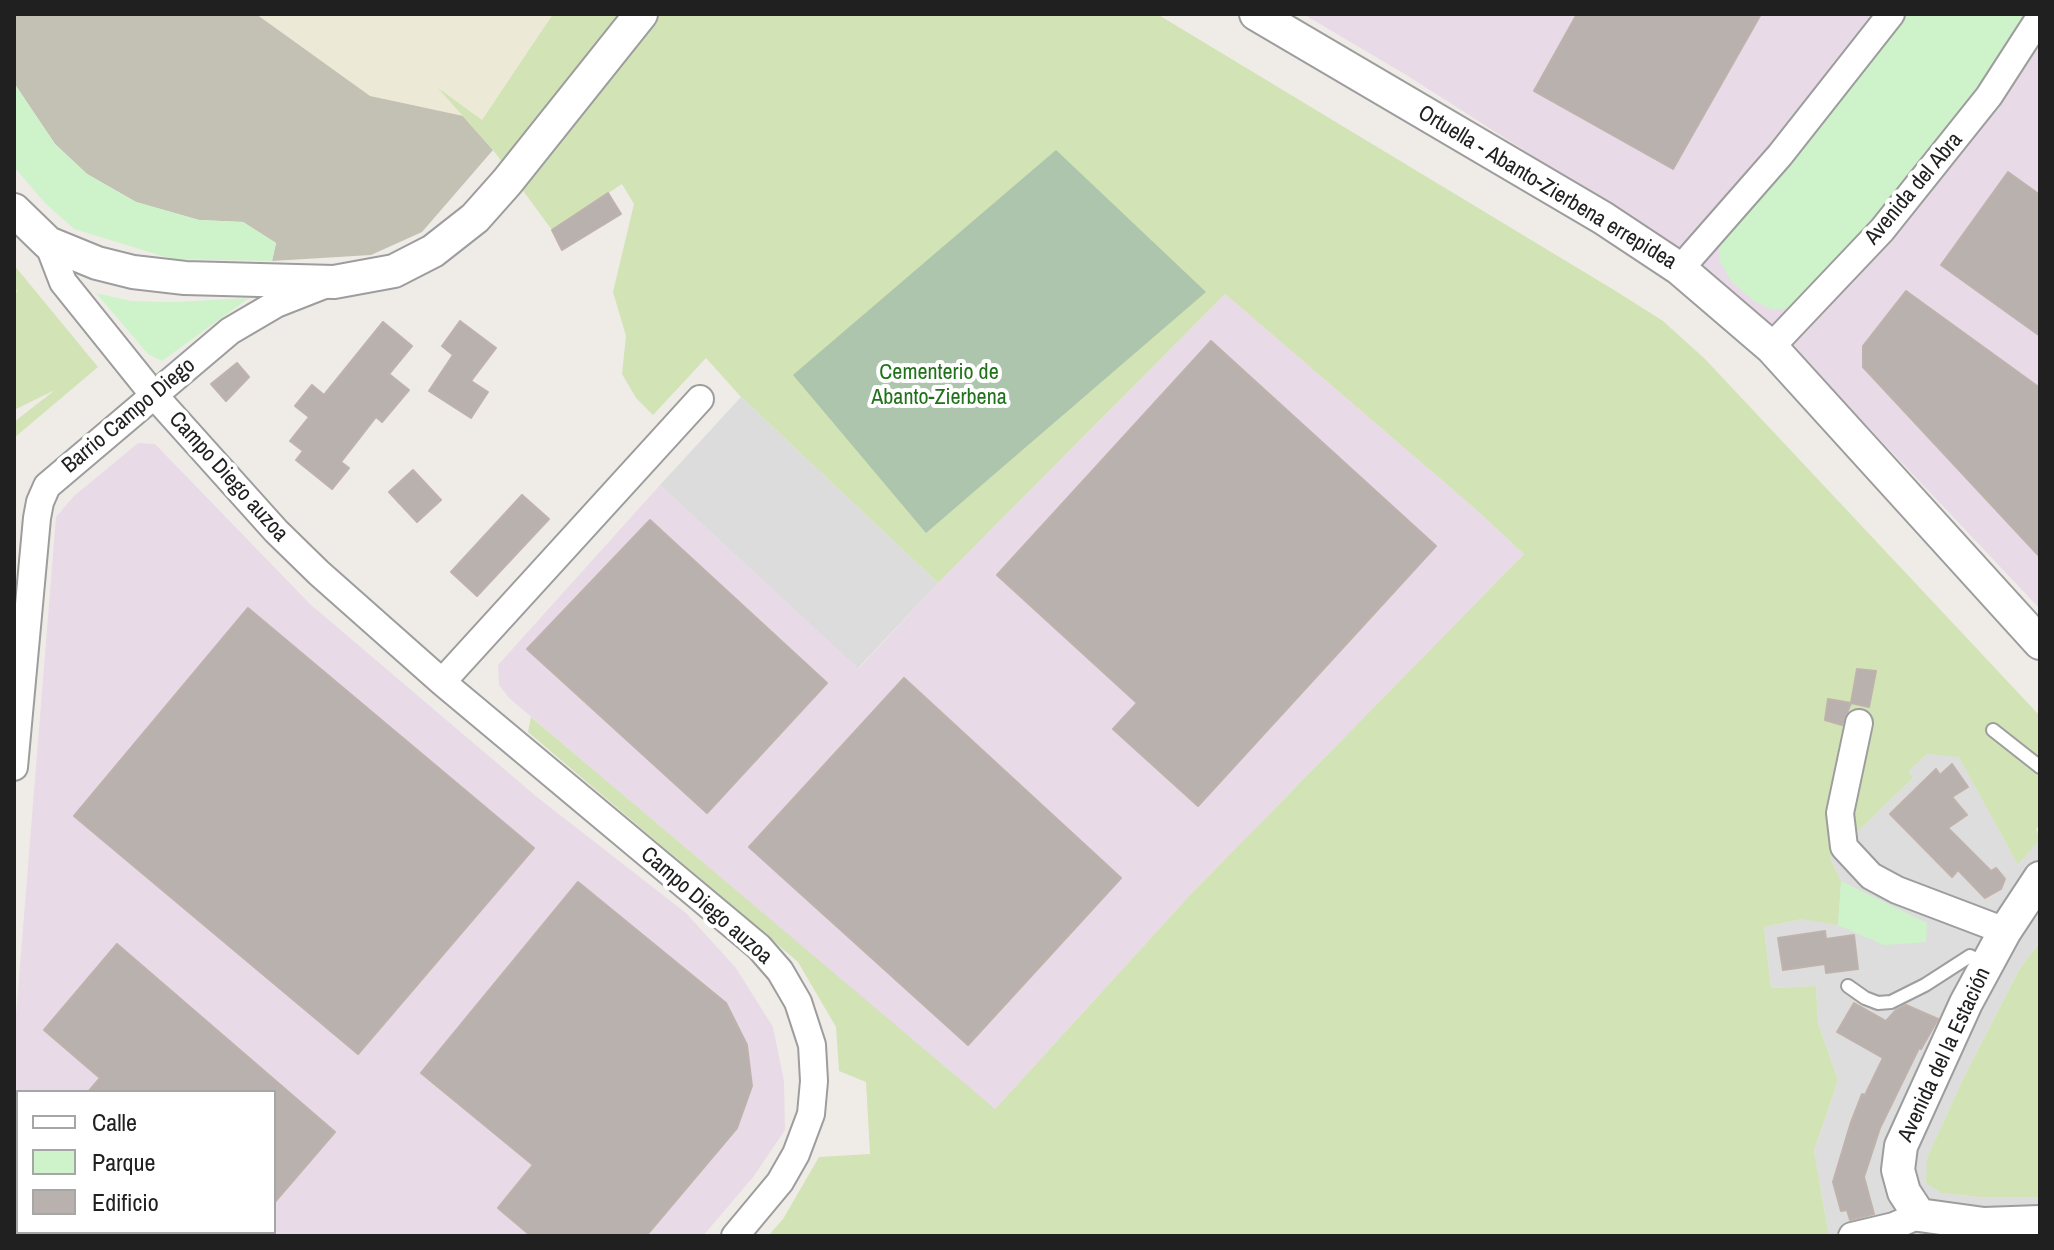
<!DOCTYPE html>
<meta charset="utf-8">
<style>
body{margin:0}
#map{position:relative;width:2054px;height:1250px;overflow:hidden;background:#efece8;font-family:"Archivo Narrow",sans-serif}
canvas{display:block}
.frame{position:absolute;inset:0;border:16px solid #202020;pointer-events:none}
.legend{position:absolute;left:16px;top:1090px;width:260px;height:144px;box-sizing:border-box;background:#fff;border:2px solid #a6a6a6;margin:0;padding:10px 14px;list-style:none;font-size:24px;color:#202020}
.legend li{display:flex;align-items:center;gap:16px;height:40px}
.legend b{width:40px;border:2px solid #a6a6a6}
</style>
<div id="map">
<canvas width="2054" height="1250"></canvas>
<div class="frame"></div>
<ul class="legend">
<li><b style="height:10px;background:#fff"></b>Calle</li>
<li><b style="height:22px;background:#cef3cb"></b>Parque</li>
<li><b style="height:22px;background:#b8b1ae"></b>Edificio</li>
</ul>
</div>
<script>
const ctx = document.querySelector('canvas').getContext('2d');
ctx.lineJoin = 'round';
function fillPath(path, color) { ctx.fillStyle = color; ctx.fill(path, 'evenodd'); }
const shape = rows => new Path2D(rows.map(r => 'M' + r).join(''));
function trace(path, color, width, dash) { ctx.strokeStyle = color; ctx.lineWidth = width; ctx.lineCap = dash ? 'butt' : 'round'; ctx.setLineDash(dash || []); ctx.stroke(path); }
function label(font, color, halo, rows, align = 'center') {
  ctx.font = font + ' "Archivo Narrow",sans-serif'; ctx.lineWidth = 8; ctx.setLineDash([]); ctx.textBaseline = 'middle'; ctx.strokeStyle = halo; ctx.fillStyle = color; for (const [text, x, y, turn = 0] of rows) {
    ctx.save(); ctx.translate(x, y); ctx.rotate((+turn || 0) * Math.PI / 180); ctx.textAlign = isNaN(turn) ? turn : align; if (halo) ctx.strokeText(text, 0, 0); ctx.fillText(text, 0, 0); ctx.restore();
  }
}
fillPath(shape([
 [1927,754,1959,756,2018,865,2040,838,2040,942,2020,968,1963,1079,1927,1158,1942,1193,1979,1197,2040,1197,2040,1236,1829,1236,1814,1151,1838,1080,1818,1023,1816,986,1771,988,1764,927,1802,919,1841,881,1830,858,1913,778,1909,771]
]), '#dedddd');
fillPath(shape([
 [1303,14,2040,14,2040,609,1801,356,1642,226,1408,76],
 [1225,294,1472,506,1524,554,1191,894,994,1110,509,698,499,685,498,665,660,485,859,668,938,583],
 [138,443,155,444,310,604,537,797,686,913,736,968,773,1027,784,1081,785,1130,754,1176,703,1236,14,1236,14,1040,56,517,74,496],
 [18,1092,274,1092,274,1232,18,1232]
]), '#e8dbe7');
fillPath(shape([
 [14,14,341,14,438,88,493,150,422,232,371,255,272,261,276,243,243,222,199,220,136,202,87,174,55,144,14,83]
]), '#c3c1b4');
fillPath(shape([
 [256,14,553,14,482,120,370,96]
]), '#ecead6');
fillPath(shape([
 [553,14,1157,14,1614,290,1663,321,1705,359,2040,716,2040,825,2036,829,2040,839,2018,865,1959,757,1927,754,1909,771,1913,778,1830,858,1841,881,1838,925,1802,919,1764,927,1771,988,1816,986,1818,1023,1838,1080,1814,1151,1829,1236,768,1236,783,1219,819,1157,870,1154,866,1082,839,1071,836,1027,798,962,528,732,531,717,995,1109,1191,894,1524,554,1472,506,1225,294,938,583,741,397,706,358,653,415,636,398,622,374,626,336,613,292,634,204,622,184,552,230,493,150,438,88,482,120],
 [14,265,98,367,14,438,14,422,55,390,14,410,14,294,18,291,14,289],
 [2040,942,2040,1197,1979,1197,1941,1193,1926,1183,1927,1158,1963,1079,2020,968]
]), '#d2e3b5');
fillPath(shape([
 [1056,150,1206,292,926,533,793,375]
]), '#acc5ac');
fillPath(shape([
 [1902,14,2031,14,1961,118,1812,294,1788,308,1773,310,1754,301,1731,281,1719,260,1719,247,1727,228],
 [14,83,55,144,87,174,136,202,199,220,243,222,276,243,272,261,172,259,74,229,45,203,14,167],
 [96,293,131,301,174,302,249,298,162,361,148,354],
 [1841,881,1927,923,1926,942,1884,945,1838,925]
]), '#cef3cb');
fillPath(shape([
 [741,397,938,583,858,668,660,485]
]), '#dcdcdc');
const building = shape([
 [1577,14,1761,14,1673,169,1534,91,1577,14],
 [2008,172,2040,195,2040,336,1941,265,2008,172],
 [608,193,621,214,562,250,552,230,608,193],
 [1906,291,2040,388,2040,557,1863,367,1863,346,1906,291],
 [460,321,496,348,471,381,488,392,471,418,429,391,453,355,442,346,460,321],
 [383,322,412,346,389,374,409,390,382,422,376,417,341,462,349,468,332,489,296,460,303,451,290,441,309,417,295,406,312,385,324,395,383,322],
 [1211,341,1436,546,1198,806,1113,729,1137,703,997,575,1211,341],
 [237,363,249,377,226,401,211,384,237,363],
 [413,470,441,500,417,522,389,492,413,470],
 [522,495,549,519,477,596,451,572,522,495],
 [650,520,827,683,707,813,527,649,650,520],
 [248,608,534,848,358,1054,74,816,248,608],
 [1857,669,1876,671,1869,707,1851,703,1857,669],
 [904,678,1121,878,968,1045,749,847,904,678],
 [1828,699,1851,703,1842,725,1825,720,1828,699],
 [1952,764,1968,787,1952,797,1967,815,1948,828,1991,871,1996,868,2005,879,2001,889,1985,898,1958,870,1952,877,1890,814,1936,769,1940,775,1952,764],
 [578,882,726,1003,747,1045,752,1086,737,1128,646,1236,531,1236,498,1208,533,1165,421,1073,578,882],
 [1825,931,1826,939,1854,935,1858,969,1826,973,1825,964,1783,970,1778,938,1825,931],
 [117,944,335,1132,274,1203,274,1092,88,1092,100,1078,44,1030,117,944],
 [1854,1003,1886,1021,1896,1010,1906,1005,1938,1019,1921,1049,1919,1048,1880,1128,1864,1177,1874,1214,1850,1220,1847,1210,1841,1211,1833,1182,1851,1122,1862,1094,1865,1095,1883,1058,1837,1032,1854,1003]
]);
fillPath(building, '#b8b1ae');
trace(building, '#bfb2ac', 2);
const service = shape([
 [1993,730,2040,767],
 [1848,986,1865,998,1878,1003,1891,1002,1925,985,1970,956,1986,964]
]);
const minor = shape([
 [48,243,63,282,153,394,276,531,319,573,442,682,759,947,780,971,798,1002,812,1045,814,1081,811,1114,796,1154,780,1182,735,1236],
 [1680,269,1780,155,1891,14],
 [1771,347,1882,230,1989,96,2040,17],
 [442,682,700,399],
 [1859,723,1840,813,1844,847,1871,876,1897,890,2005,931],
 [14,767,37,518,40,502,47,486,230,331,276,304,327,284],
 [1852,1236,1894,1226,1919,1215]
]);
const tertiary = shape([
 [1256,14,1603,218,1680,269,1771,347,2040,643],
 [14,210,48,243,97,263,133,272,185,278,334,282,394,271,433,251,475,218,507,182,641,14],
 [2040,878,2005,931,1966,1003,1901,1146,1898,1170,1904,1192,1919,1215,1984,1224,2040,1222]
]);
trace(service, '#9d9d9d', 16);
trace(minor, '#9d9d9d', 30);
trace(tertiary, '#9d9d9d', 36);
trace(service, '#fff', 12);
trace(minor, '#fff', 26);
trace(tertiary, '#fff', 32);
label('22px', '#202020', '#fff', [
 ["Ortuella - Abanto-Zierbena errepidea",1547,188,31],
 ["Avenida del Abra",1914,189,-50],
 ["Barrio Campo Diego",129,416,-40],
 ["Campo Diego auzoa",228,477,48],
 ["Campo Diego auzoa",706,906,41],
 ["Avenida del la Estación",1945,1055,-65]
]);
label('22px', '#20721a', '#fff', [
 ["Cementerio de",939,373],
 ["Abanto-Zierbena",939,398]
]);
</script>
